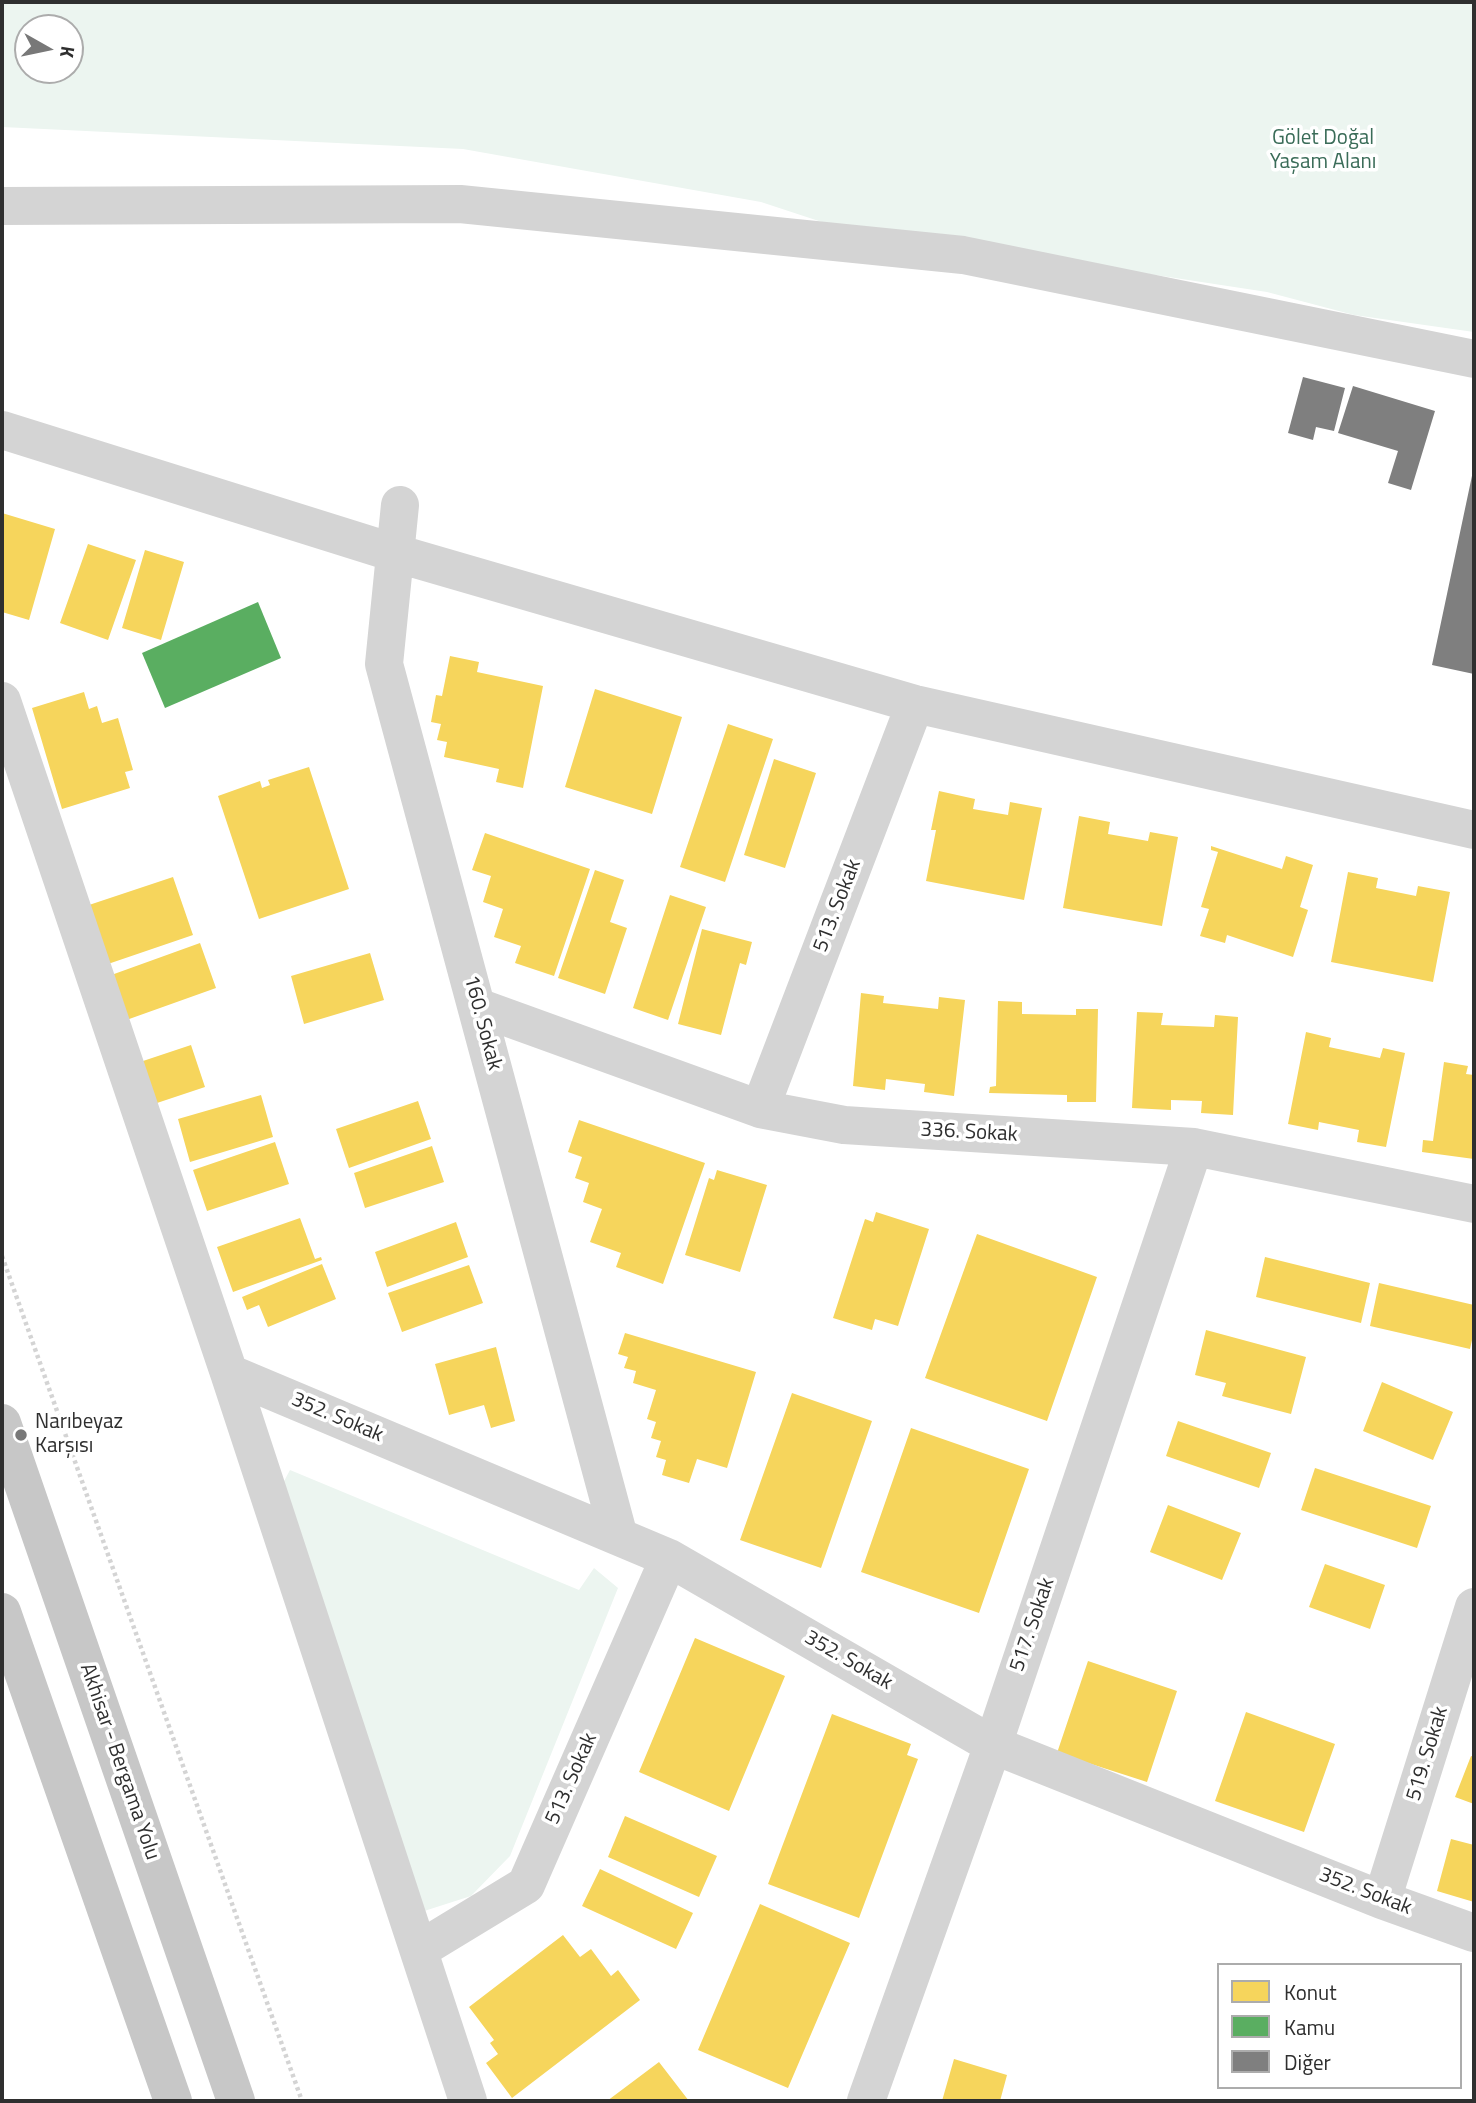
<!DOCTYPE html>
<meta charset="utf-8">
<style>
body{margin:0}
#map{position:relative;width:1476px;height:2103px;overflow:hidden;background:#fff;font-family:"Titillium Web",sans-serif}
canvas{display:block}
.frame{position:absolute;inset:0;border:4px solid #2f2f2f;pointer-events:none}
.legend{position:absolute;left:1217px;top:1963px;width:245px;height:126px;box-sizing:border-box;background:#fff;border:2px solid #acacac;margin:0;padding:9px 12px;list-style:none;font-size:21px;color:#2f2f2f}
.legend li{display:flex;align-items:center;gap:14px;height:35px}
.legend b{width:35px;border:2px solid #acacac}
.north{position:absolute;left:14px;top:14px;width:70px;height:70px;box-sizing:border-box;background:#fff;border:2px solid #acacac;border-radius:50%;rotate:99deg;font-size:19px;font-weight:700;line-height:28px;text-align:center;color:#2f2f2f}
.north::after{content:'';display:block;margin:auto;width:24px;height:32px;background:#787878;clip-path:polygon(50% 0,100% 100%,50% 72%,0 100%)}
</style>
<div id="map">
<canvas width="1476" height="2103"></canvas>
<div class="frame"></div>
<ul class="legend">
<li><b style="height:19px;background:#f6d55c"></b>Konut</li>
<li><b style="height:19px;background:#5aae61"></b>Kamu</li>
<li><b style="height:19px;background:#7f7f7f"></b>Diğer</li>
</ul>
<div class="north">K</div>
</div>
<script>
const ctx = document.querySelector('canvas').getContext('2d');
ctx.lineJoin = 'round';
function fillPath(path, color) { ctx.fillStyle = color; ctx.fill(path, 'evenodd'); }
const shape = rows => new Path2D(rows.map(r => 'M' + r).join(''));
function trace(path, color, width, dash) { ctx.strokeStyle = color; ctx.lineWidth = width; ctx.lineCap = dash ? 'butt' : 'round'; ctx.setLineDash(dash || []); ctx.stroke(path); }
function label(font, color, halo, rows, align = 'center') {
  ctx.font = font + ' "Titillium Web",sans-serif'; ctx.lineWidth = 7; ctx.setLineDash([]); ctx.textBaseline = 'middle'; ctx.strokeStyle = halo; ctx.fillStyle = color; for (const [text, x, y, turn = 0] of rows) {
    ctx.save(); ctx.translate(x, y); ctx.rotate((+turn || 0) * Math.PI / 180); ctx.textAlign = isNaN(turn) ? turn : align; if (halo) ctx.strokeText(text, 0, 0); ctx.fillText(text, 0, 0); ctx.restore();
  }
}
fillPath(shape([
 [2,2,1474,2,1474,332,1354,315,1267,292,834,226,761,202,463,149,2,127],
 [28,28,70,28,70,70,28,70],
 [290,1470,579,1590,594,1568,618,1588,510,1856,471,1896,418,1913,282,1485]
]), '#ecf5f0');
fillPath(shape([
 [2,513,55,529,29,620,2,612],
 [88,544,136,560,108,640,60,623],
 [145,550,184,562,161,640,122,628],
 [450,656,479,662,477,672,543,686,523,788,496,782,499,769,444,757,447,742,437,740,441,724,431,722,436,695,442,696],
 [595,689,682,717,652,814,565,787],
 [84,692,89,709,97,706,102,723,118,718,133,770,125,772,130,788,62,809,32,708],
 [728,724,773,739,725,882,680,867],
 [774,759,816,773,785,868,744,855],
 [309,767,349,889,259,919,218,796,260,781,262,788,270,785,268,780],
 [939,791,975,799,973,809,1008,815,1010,802,1042,808,1024,900,926,881,936,830,931,830],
 [1079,816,1110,822,1108,834,1148,841,1150,832,1178,837,1162,926,1063,908],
 [485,833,590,869,554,976,515,963,521,946,494,937,503,909,483,902,491,876,472,870],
 [1211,846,1282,869,1286,856,1313,865,1300,907,1308,910,1293,957,1227,935,1225,943,1200,936,1209,909,1201,907,1218,852,1211,850],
 [595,870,624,880,610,922,627,928,605,994,558,978],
 [1348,872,1378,878,1376,888,1416,896,1418,886,1450,892,1433,982,1331,962],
 [173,877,193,935,108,964,89,905],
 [670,895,706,907,668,1020,633,1008],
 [702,929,752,942,746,965,740,963,721,1035,678,1024],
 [200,943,216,988,118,1023,103,978],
 [370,953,384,1000,304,1024,291,976],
 [861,993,884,996,883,1003,938,1009,939,997,965,1000,954,1096,924,1092,925,1084,886,1079,885,1090,853,1086],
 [998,1001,1022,1002,1022,1014,1076,1015,1076,1009,1098,1009,1096,1102,1067,1102,1067,1095,989,1093,990,1087,996,1086],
 [1137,1012,1163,1013,1161,1025,1214,1027,1215,1015,1238,1017,1233,1115,1201,1113,1202,1101,1171,1100,1171,1110,1132,1108],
 [1306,1032,1331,1038,1329,1047,1380,1058,1383,1048,1405,1053,1386,1147,1357,1142,1359,1130,1319,1122,1318,1130,1288,1124],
 [191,1045,205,1087,154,1104,140,1062],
 [1444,1062,1468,1066,1466,1074,1474,1075,1474,1159,1422,1152,1423,1140,1433,1141],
 [261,1095,273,1137,190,1162,178,1119],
 [418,1101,431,1139,349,1168,336,1129],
 [579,1120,705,1163,663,1284,616,1267,621,1253,590,1242,602,1209,583,1202,589,1183,575,1178,582,1157,568,1152],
 [275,1142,289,1184,207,1211,193,1170],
 [432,1146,444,1182,365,1208,354,1173],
 [717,1170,767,1185,740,1272,685,1255,709,1178,714,1180],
 [876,1212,929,1229,898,1326,875,1319,872,1330,833,1318,865,1219,873,1222],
 [300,1218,315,1259,321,1257,322,1260,233,1292,217,1247],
 [456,1222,468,1257,387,1287,375,1252],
 [977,1234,1097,1277,1047,1421,925,1378],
 [1265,1257,1370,1283,1361,1323,1256,1297],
 [322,1264,336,1299,268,1327,259,1305,247,1310,242,1297],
 [469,1265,483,1303,402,1332,388,1293],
 [1379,1283,1474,1305,1474,1331,1470,1349,1370,1326],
 [1206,1330,1306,1357,1291,1414,1222,1396,1226,1383,1195,1375],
 [625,1333,756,1372,727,1468,697,1459,689,1483,662,1475,666,1460,656,1457,661,1441,651,1438,656,1422,647,1419,656,1390,633,1383,636,1371,624,1368,628,1357,618,1354],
 [496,1347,515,1421,491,1428,484,1405,449,1415,435,1364],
 [1382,1382,1453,1412,1433,1460,1363,1431],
 [792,1393,872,1421,821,1568,740,1540],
 [1178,1421,1271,1453,1259,1488,1166,1456],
 [911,1428,1029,1469,979,1613,861,1572],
 [1315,1468,1431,1506,1417,1548,1301,1510],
 [1168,1505,1241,1533,1222,1580,1150,1552],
 [1325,1564,1385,1585,1370,1629,1309,1607],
 [695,1638,785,1676,729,1811,639,1772],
 [1088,1661,1177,1691,1147,1782,1057,1753],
 [1246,1712,1335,1744,1304,1832,1215,1801],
 [832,1714,911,1744,907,1755,918,1759,859,1918,768,1884],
 [1471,1756,1474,1757,1474,1804,1455,1797],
 [625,1816,717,1856,699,1897,608,1857],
 [1451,1839,1474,1845,1474,1902,1437,1891],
 [600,1869,693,1913,676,1949,582,1906],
 [760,1904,850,1943,788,2088,698,2050],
 [563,1935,580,1957,591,1949,611,1976,618,1970,640,2000,512,2098,486,2063,498,2054,490,2043,494,2040,469,2007],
 [954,2059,1007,2075,1000,2101,942,2101],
 [659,2062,689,2101,607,2101]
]), '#f6d55c');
fillPath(shape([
 [258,602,281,658,165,708,142,653]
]), '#5aae61');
fillPath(shape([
 [1303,377,1345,388,1334,431,1316,427,1313,440,1288,433],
 [1353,386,1435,411,1411,490,1388,483,1398,451,1338,433],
 [1473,471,1474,471,1474,674,1432,665]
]), '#7f7f7f');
trace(shape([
 [2,1256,302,2101]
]), '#d4d4d4', 4.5, [3.5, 3.5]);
trace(shape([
 [2,206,460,204,963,255,1474,359],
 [2,430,395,553,915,704,1474,830],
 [400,505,384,664,619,1537],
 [2,701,229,1373,468,2101],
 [478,1007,760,1109,844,1125,1194,1147,1474,1204],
 [760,1109,915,704],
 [229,1373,669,1558,993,1745,1382,1900,1474,1933],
 [1382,1900,1474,1607],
 [419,1950,526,1885,669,1558],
 [866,2101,993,1745,1194,1147]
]), '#d4d4d4', 38);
trace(shape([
 [2,1423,236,2101],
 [2,1612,173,2101]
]), '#c7c7c7', 38);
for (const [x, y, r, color] of [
 [21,1435,7,"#787878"]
]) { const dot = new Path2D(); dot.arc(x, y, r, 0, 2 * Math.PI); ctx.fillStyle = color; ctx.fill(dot); trace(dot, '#fff', 2.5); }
label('21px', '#3a6c58', '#fff', [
 ["Gölet Doğal",1323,139],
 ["Yaşam Alanı",1323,163]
]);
label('21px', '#2f2f2f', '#fff', [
 ["513. Sokak",838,906,-69],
 ["160. Sokak",482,1023,75],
 ["336. Sokak",969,1133,3],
 ["352. Sokak",337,1418,23],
 ["517. Sokak",1033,1625,-71],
 ["352. Sokak",848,1661,30],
 ["519. Sokak",1428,1754,-73],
 ["Akhisar - Bergama Yolu",119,1762,71],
 ["513. Sokak",572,1779,-66],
 ["352. Sokak",1365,1892,21]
]);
label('21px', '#2f2f2f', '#fff', [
 ["Narıbeyaz",35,1423],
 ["Karşısı",35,1447]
], 'left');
</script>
